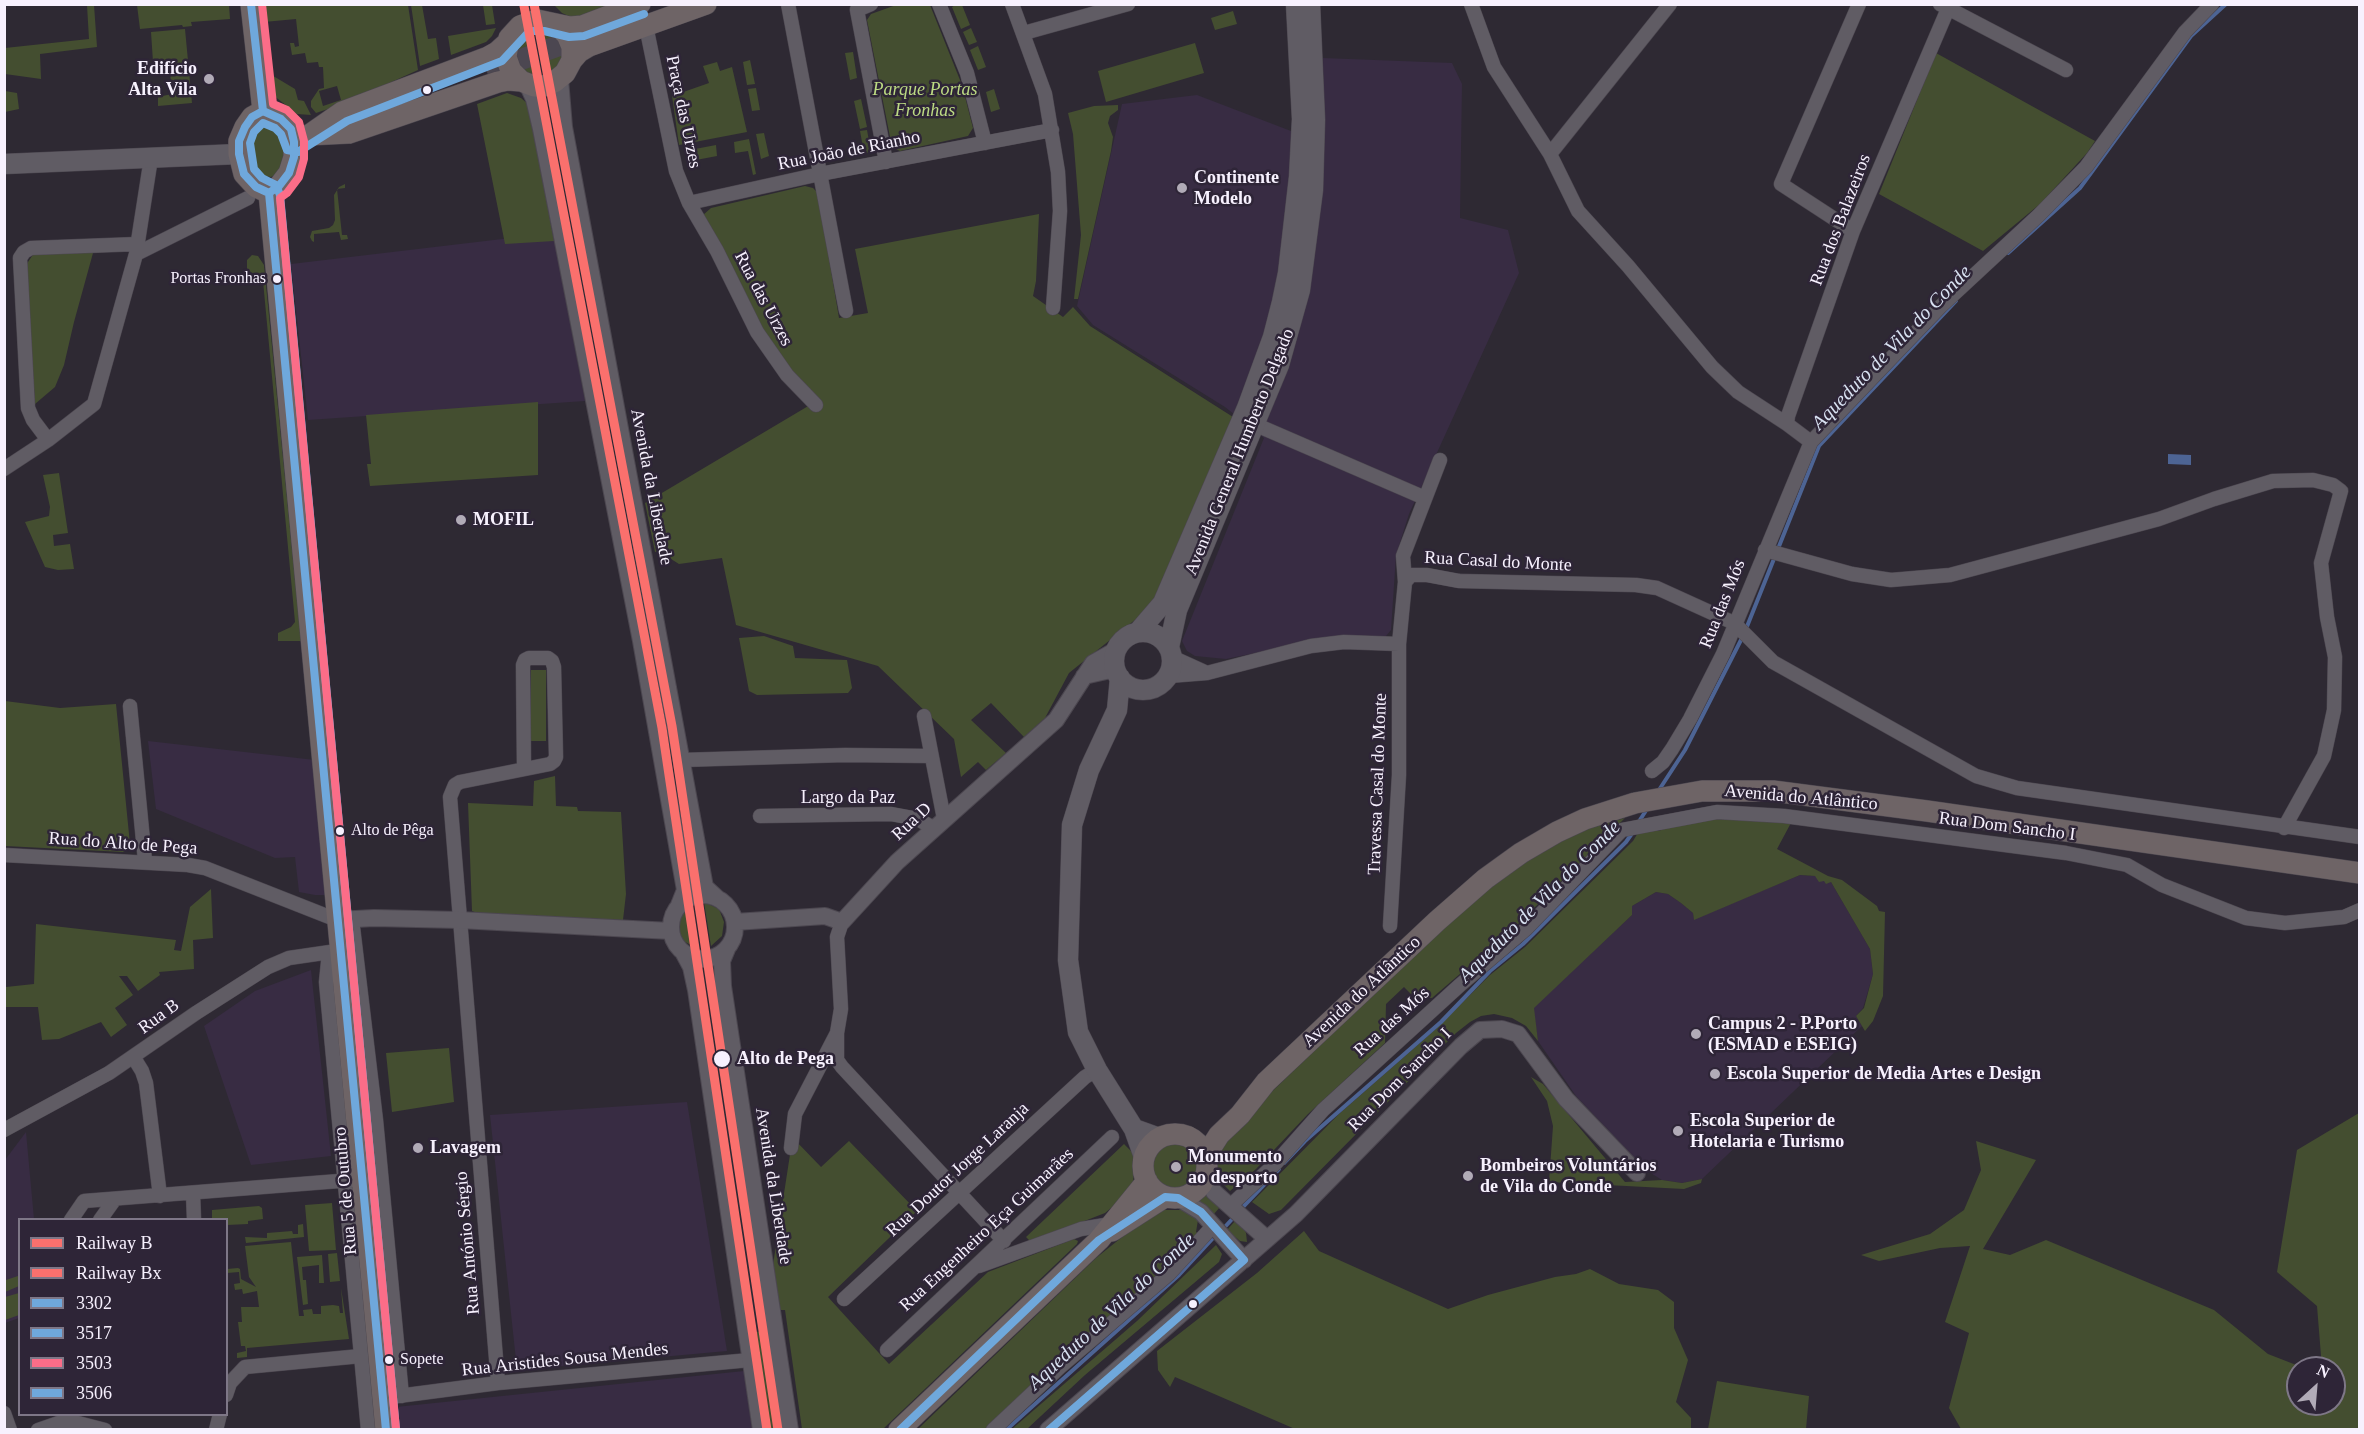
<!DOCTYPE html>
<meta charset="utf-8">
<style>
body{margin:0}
#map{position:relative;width:2364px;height:1434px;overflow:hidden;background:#2e2933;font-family:"Times New Roman",serif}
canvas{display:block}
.frame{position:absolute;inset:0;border:6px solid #f7f1fe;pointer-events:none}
.legend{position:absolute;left:18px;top:1218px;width:210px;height:198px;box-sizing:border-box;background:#2e2537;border:2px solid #7e7787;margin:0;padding:8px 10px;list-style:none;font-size:18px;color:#f7f1fe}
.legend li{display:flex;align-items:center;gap:12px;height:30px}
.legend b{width:30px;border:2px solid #7e7787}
.north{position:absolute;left:2286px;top:1356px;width:60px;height:60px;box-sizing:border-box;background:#2e2537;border:2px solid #7e7787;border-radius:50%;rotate:26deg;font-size:16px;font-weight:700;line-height:24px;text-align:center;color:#f7f1fe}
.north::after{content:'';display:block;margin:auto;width:21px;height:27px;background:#b1abb7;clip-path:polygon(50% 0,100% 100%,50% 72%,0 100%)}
</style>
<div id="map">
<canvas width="2364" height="1434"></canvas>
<div class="frame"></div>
<ul class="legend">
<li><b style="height:8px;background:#fa706d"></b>Railway B</li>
<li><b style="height:8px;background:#fa706d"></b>Railway Bx</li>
<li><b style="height:8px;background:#6fa8dc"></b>3302</li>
<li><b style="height:8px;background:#6fa8dc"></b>3517</li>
<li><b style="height:8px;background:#fb6d88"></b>3503</li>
<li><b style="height:8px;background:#6fa8dc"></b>3506</li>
</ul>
<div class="north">N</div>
</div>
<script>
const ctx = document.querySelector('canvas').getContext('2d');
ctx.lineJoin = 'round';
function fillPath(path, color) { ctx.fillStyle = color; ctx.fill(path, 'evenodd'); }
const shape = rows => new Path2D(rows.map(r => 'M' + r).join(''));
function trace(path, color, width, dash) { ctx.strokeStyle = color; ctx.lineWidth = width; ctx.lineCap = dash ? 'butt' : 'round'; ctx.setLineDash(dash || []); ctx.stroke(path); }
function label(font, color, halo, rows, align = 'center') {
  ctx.font = font + ' "Times New Roman",serif'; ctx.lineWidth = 5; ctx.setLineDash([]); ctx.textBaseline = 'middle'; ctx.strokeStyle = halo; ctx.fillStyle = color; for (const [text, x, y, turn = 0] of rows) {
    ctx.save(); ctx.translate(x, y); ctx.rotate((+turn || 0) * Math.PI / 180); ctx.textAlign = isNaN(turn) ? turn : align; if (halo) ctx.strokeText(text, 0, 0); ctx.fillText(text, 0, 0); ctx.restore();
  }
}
fillPath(shape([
 [1323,58,1452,63,1462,84,1460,218,1508,230,1519,273,1409,514,1396,555,1391,630,1386,636,1379,639,1313,641,1226,659,1195,656,1187,651,1182,641,1264,438,1225,407,1093,325,1077,306,1122,104,1197,95,1291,131,1324,135],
 [553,233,585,401,308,420,291,264],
 [148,741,315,760,329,895,315,895,299,892,295,857,275,858,156,809],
 [1800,875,1815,876,1831,882,1870,949,1873,974,1863,1008,1856,1016,1862,1026,1702,1179,1682,1183,1662,1180,1646,1170,1576,1096,1538,1041,1533,1008,1632,915,1632,906,1656,892,1668,894,1681,903,1693,913,1694,919],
 [311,970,331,1156,251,1165,204,1026,255,991],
 [687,1102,727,1351,517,1370,490,1115],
 [26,1132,34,1219,20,1220,19,1318,5,1323,5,1160],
 [744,1371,752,1429,397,1429,396,1407]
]), '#382c43');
fillPath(shape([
 [899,4,930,5,962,85,973,128,968,136,900,151,892,147,867,20,871,14],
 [957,4,962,5,970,25,961,29,952,7],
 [87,5,94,5,97,47,40,54,41,79,5,74,5,48,89,39],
 [137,5,229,5,230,19,191,22,192,26,183,27,182,25,140,29],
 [263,5,408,5,418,70,343,104,316,113,311,107,311,101,319,89,324,88,323,67,319,67,318,62,307,63,305,53,292,55,290,43,294,43,295,47,299,46,296,19,264,22],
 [337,86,341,100,323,106,319,91],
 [411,5,422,5,428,39,436,38,439,59,420,66],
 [483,5,492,5,495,24,486,25],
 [554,5,616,5,573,18,562,13],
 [1233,11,1237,24,1215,30,1211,18],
 [496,28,492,36,486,42,451,55,448,36],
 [543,28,562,39,564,61,551,75],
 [971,28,977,42,969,45,963,32],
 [185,29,192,103,158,106,158,97,172,94,169,61,153,62,151,32],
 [528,30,535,77,516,65,515,43],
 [1195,43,1204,73,1106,102,1098,71],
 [978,46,986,67,978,70,970,50],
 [853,52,857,78,850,80,845,53],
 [1936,53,2095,141,2087,153,2040,204,1983,251,1879,194],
 [750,60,755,84,747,85,743,62],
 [717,62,720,71,732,67,747,132,679,145,672,96,709,83,703,66],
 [270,74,295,89,298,100,304,101,311,115,297,114,273,95],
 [756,88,760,110,752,111,748,89],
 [994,89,1000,109,991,112,986,92],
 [5,91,17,93,19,109,5,112],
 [507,93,521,98,529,105,554,241,505,244,477,104],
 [861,99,867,127,860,129,854,101],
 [1118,105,1118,110,1110,116,1108,123,1113,137,1111,151,1078,299,1074,299,1081,235,1073,134,1068,113,1094,106],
 [265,121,281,129,284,141,284,156,278,174,271,177,263,176,255,171,251,159,250,143,253,130,257,125],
 [867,130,871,152,864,153,860,131],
 [764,133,769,156,761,159,756,134],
 [749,139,756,174,753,175,748,151,735,153,734,142],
 [716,145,717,156,696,160,695,149],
 [345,184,345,188,337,189,342,235,347,235,348,239,341,240,339,232,314,234,314,242,312,241,310,237,312,231,329,228,333,225,335,220,334,195,339,187],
 [805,186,813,188,818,193,839,318,868,313,855,249,1039,214,1036,281,1033,296,1063,317,1073,307,1090,326,1233,417,1151,607,1069,673,1045,718,1024,737,991,703,971,720,1006,753,986,770,978,762,961,777,954,739,878,666,736,625,722,558,679,564,671,559,667,550,655,552,645,503,815,402,764,342,703,215,711,208],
 [34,253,93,253,74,322,64,365,55,387,35,404,26,265],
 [252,255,258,256,264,265,301,641,278,641,278,633,291,627,295,622,263,281,247,269,247,260],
 [538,402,538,475,370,486,367,464,371,464,366,415],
 [59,473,68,533,53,535,54,546,70,544,74,569,58,570,45,567,25,522,49,516,50,507,43,475],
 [764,636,793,646,795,658,847,660,852,688,848,693,757,695,749,691,739,638],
 [531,670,546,670,546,741,531,741],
 [5,701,60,708,116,704,130,844,127,850,123,852,5,846],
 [555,776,556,806,577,807,578,811,621,812,626,894,623,920,480,914,472,911,468,803,533,806,534,781],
 [1625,818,1518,924,1432,998,1414,997,1404,987,1386,1004,1385,1043,1308,1114,1256,1169,1230,1191,1218,1179,1218,1151,1258,1105,1468,903,1523,862,1574,833],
 [1712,819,1792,821,1777,849,1828,876,1842,880,1877,906,1879,911,1885,912,1883,996,1873,1021,1865,1031,1856,1016,1864,1008,1873,974,1870,949,1831,882,1826,884,1824,881,1819,882,1815,876,1800,875,1694,920,1693,913,1681,903,1668,894,1656,892,1632,906,1632,915,1534,1008,1538,1041,1526,1026,1512,1018,1494,1014,1481,1016,1470,1022,1456,1033,1281,1210,1269,1214,1252,1202,1339,1114,1437,1028,1490,975,1525,947,1633,841,1639,831,1658,831,1683,823],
 [211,889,213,938,193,940,194,969,159,972,160,975,138,991,127,976,119,976,133,995,115,1008,127,1025,111,1037,101,1022,59,1039,42,1040,38,1007,6,1007,6,987,34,984,36,924,176,940,174,950,181,951,190,907],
 [704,902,719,909,724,922,722,936,711,946],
 [690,904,697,948,683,941,677,929,676,922,679,915],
 [449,1048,454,1102,392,1112,386,1053],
 [1531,1077,1543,1084,1625,1182,1662,1180,1682,1183,1702,1179,1701,1183,1684,1189,1549,1182,1553,1126,1547,1101],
 [2359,1113,2359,1429,1961,1429,1949,1408,1969,1333,1945,1322,1970,1246,1940,1248,1879,1261,1861,1255,1930,1234,1964,1210,1981,1170,1976,1141,2036,1160,1983,1249,2010,1255,2046,1240,2214,1310,2268,1354,2304,1368,2298,1368,2298,1404,2334,1404,2334,1368,2322,1368,2317,1306,2277,1272,2297,1150],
 [794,1139,821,1167,849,1141,917,1211,828,1297,889,1364,988,1272,1074,1239,1078,1241,1077,1244,883,1429,802,1429,785,1310,779,1310,773,1265,791,1148],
 '1150 1167a25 25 0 1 1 50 0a25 25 0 1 1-50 0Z',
 [1124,1144,1135,1155,1133,1185,1129,1193,1105,1213,1031,1242,1026,1237],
 [1206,1192,1220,1207,1214,1214,1193,1202],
 [332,1203,336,1250,309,1251,305,1205],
 [259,1206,262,1208,263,1219,248,1221,248,1224,227,1225,226,1220,212,1219,212,1210],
 [1156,1210,1183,1210,1192,1213,1198,1220,1196,1232,1199,1234,1168,1270,1054,1365,1009,1406,987,1429,917,1430,1096,1258],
 [1235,1221,1242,1225,1246,1233,1247,1242,1240,1241,1227,1230],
 [303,1224,304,1237,246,1243,245,1237,267,1238,267,1233,292,1231,293,1234,298,1234,298,1225],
 [1304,1231,1319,1251,1448,1309,1488,1295,1555,1277,1576,1274,1590,1269,1619,1284,1658,1290,1674,1302,1674,1328,1688,1360,1676,1402,1691,1418,1691,1429,1295,1429,1175,1377,1170,1387,1158,1370,1157,1351,1257,1273],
 [291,1242,299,1316,304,1316,303,1310,312,1309,313,1314,321,1314,321,1306,333,1305,339,1306,340,1313,343,1313,341,1288,349,1339,247,1348,247,1357,237,1358,237,1353,246,1351,245,1346,241,1346,238,1322,242,1322,241,1307,259,1307,257,1291,243,1294,242,1289,235,1290,234,1284,240,1283,239,1272,227,1273,227,1269,238,1268,240,1269,241,1279,256,1287,249,1277,245,1246],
 [1216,1245,1222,1254,1219,1262,1085,1375,1027,1429,1012,1429,1137,1321],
 [337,1253,340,1281,330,1282,328,1254],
 [322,1255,324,1283,319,1283,319,1265,302,1267,303,1280,306,1280,308,1304,303,1305,297,1257],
 [18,1276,19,1286,5,1292,5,1278,6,1280],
 [19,1293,19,1315,5,1320,5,1297],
 [766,1331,776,1396,782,1429,769,1429,755,1332],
 [1717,1381,1809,1396,1806,1429,1708,1429]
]), '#444e30');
fillPath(shape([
 [2168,454,2191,455,2191,465,2168,464]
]), '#4d6494');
trace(shape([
 [2008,253,2080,188,2191,36,2226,4],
 [1746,629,1819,446,1956,301],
 [1659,790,1685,750,1743,636],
 [1638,823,1647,809],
 [1284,1163,1305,1141,1441,1022,1490,971,1523,944,1626,842,1633,832],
 [1241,1209,1279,1169],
 [1223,1229,1234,1217],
 [1006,1430,1179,1275,1215,1236]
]), '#4d6494', 4);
trace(shape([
 [487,72,588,35]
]), '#4c4751', 21, [21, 10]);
const minor = shape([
 [788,4,846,311],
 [871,4,857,10,886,162],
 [939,4,967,73,985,143],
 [1012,4,1045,94,1058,172,1060,211,1053,308],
 [1471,4,1494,67,1550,154,1578,211,1628,266,1712,367,1738,392,1787,424],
 [1940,4,2066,70],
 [646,26,676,171,689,203,717,251,757,332,787,375,816,405],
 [1024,33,1128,4],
 [1550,154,1670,4],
 [689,203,820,174,1052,130],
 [1853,231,1781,184,1859,4],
 [136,254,248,198],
 [1254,424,1425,498],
 [48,440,33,420,28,408,20,258,24,252,31,248,138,244],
 [1811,442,1787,424,1788,416,1853,231,1950,4],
 [4,469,48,440,94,404,136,254,151,158],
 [1765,550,1852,574,1891,580,1950,575,2159,519,2214,499,2273,481,2313,480,2333,485,2341,491,2321,563,2327,617,2335,657,2334,710,2324,756,2284,828],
 [1405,582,1403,556,1440,460],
 [1172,657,1205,672],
 [1169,676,1207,673,1311,646,1344,642,1399,644],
 [130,706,145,861],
 [924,716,944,819],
 [682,760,845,755,931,756],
 [1652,771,1663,762,1672,749,1690,719,1723,654,1811,442,1941,306,2039,215,2086,167,2185,32,2212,4],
 [760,816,891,814,918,819,933,828],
 [4,855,188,865,205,868,337,920],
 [352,919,376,1120],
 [1390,926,1399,775,1399,644,1405,582,1411,575,1427,575,1459,581,1636,585,1657,588,1734,623,1773,662,1976,776,2017,788,2360,837],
 [329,952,326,982,368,1430],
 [837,1033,837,1060,842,1067,1004,1241],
 [134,1058,142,1071,146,1083,160,1196],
 [357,1120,376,1120,402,1396],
 [4,1130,109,1073,196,1013,268,967,289,958,337,951],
 [791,1148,795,1114,837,1033,841,1009,837,937,842,922],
 [193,1193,194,1220],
 [1230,1206,1275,1164,1323,1110,1460,985,1526,929,1622,830,1717,812,1784,816,2066,853,2127,865,2162,885,2246,918,2285,923,2344,917,2360,910],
 [71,1220,84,1201,352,1180],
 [100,1220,115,1199],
 [979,1266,1081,1229,1111,1224],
 [844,1299,1085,1077,1097,1070],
 [887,1350,1112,1137],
 [498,1383,450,797,455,785,460,782,550,764,554,761,556,757,554,667,552,661,548,658,529,658,525,660,523,665,524,769],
 [226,1395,230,1383,245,1367,361,1356],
 [383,1398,498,1383,750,1360],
 [4,1413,10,1430],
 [38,1430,61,1422,74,1422,105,1430],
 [216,1430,220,1414],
 [993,1430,1060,1367,1169,1274,1213,1226]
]);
const tertiary = shape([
 [560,79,564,127,705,887,717,898],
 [527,84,534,99,541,129,641,641,685,890,679,905],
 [1084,676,1115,669],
 '671 927a32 32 0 1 1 64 0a32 32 0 1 1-64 0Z',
 [337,920,374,918,459,920,671,931],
 [735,922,825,916,842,922,897,862,1056,720,1093,663,1116,650],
 [727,949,722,961,723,986,790,1430],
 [683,952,691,967,696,990,761,1430],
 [1205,1175,1214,1192,1267,1239],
 [1178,1198,1201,1212,1244,1260],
 [1048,1430,1296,1214,1461,1046,1480,1030,1502,1029,1518,1034,1566,1099,1637,1173]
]);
const secondary = shape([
 [4,164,239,154],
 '1114 661a29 29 0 1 1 58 0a29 29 0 1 1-58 0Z',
 [1138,632,1163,603,1247,408,1273,337,1282,302,1288,273,1299,177,1302,119,1296,4],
 [1169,647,1177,610,1279,365,1300,290,1313,190,1315,120,1310,4],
 [1120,678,1117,710,1089,770,1072,825,1068,960,1078,1032,1097,1070,1134,1129,1144,1157],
 [1134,1129,1159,1138]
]);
const primary = shape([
 [251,4,263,111],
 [558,26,567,35,572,47,572,60,565,73,554,82,544,86,534,86,521,81,511,71,506,57,509,38,520,26,537,20,570,27,582,26,640,4],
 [572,60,579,52,589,46,706,4],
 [263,111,281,119,291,129,294,142,294,157,289,173,279,186,269,193,256,187,244,174,239,154,239,141,245,127,252,117,263,111],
 [308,135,349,133,498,82,508,80,521,81],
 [309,135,342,112,488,57,497,52,507,43],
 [269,193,386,1430],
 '1143 1166a32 32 0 1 1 64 0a32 32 0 1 1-64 0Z',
 [1205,1157,1219,1135,1240,1115,1266,1082,1437,921,1485,879,1521,853,1557,832,1585,819,1635,803,1702,791,1773,791,1927,811,2360,873],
 [1112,1231,1165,1197],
 [899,1430,1099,1240,1147,1181]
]);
trace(minor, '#4c4750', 15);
trace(tertiary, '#4c4750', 18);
trace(secondary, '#4c4750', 21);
trace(primary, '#4c4750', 22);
trace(minor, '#605c64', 14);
trace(tertiary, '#605c64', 16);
trace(secondary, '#605c64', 20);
trace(primary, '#6e6466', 21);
trace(shape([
 [251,4,263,111],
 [263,111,281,119,291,129,294,142,294,157,289,173,279,186,269,193,256,187,244,174,239,154,239,141,245,127,252,117,263,111],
 [269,193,386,1430]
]), '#6fa8dc', 8);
trace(shape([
 [396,1429,280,195,276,185,262,178,254,169,250,143,254,132,263,123,275,128,281,134,287,150,298,152,347,121,502,61,527,34,533,31,544,31,569,37,584,36,644,14]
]), '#6fa8dc', 8);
trace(shape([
 [262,4,273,104,287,110,299,122,304,141,304,159,299,177,287,193,280,198,396,1429]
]), '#fb6d88', 8);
trace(shape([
 [900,1430,1099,1240,1165,1197,1178,1198,1201,1212,1244,1260,1049,1430]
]), '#6fa8dc', 8);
trace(shape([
 [534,4,672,726,778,1430]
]), '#fa706d', 9);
trace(shape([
 [524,6,662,728,767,1430]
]), '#fa706d', 9);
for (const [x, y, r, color] of [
 [209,79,6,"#b1abb7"],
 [427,90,5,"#f7f1fe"],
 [1182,188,6,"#b1abb7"],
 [277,279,5,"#f7f1fe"],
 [461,520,6,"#b1abb7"],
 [340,831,5,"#f7f1fe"],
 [1696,1034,6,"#b1abb7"],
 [722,1059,9,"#f7f1fe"],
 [1715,1074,6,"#b1abb7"],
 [1678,1131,6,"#b1abb7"],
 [418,1148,6,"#b1abb7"],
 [1176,1167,6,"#b1abb7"],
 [1468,1176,6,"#b1abb7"],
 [1193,1304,5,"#f7f1fe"],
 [389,1360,5,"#f7f1fe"]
]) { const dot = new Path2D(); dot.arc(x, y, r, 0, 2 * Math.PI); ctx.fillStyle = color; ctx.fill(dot); trace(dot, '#2e2537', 2); }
label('16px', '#f7f1fe', '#2e2537', [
 ["Portas Fronhas",266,279,"right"],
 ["Alto de Pêga",351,831],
 ["Sopete",400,1360]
], 'left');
label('bold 18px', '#f7f1fe', '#2e2537', [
 ["Edifício",197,69,"right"],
 ["Alta Vila",197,90,"right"],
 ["Continente",1194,178],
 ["Modelo",1194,199],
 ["MOFIL",473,520],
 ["Campus 2 - P.Porto",1708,1024],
 ["(ESMAD e ESEIG)",1708,1045],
 ["Escola Superior de Media Artes e Design",1727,1074],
 ["Escola Superior de",1690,1121],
 ["Hotelaria e Turismo",1690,1142],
 ["Lavagem",430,1148],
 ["Monumento",1188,1157],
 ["ao desporto",1188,1178],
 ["Bombeiros Voluntários",1480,1166],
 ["de Vila do Conde",1480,1187]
], 'left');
label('italic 18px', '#bcda83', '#2e2537', [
 ["Parque Portas",925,90],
 ["Fronhas",925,111]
]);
label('18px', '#f7f1fe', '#2e2537', [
 ["Praça das Urzes",683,112,78],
 ["Rua João de Rianho",849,151,-11],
 ["Rua dos Balazeiros",1841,220,-69],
 ["Rua das Urzes",763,299,62],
 ["Avenida General Humberto Delgado",1240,452,-68],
 ["Avenida da Liberdade",651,487,79],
 ["Rua Casal do Monte",1498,562,3],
 ["Rua das Mós",1723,604,-68],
 ["Travessa Casal do Monte",1378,784,-88],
 ["Largo da Paz",848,798],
 ["Avenida do Atlântico",1801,798,5],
 ["Rua D",912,822,-43],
 ["Rua Dom Sancho I",2007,827,7],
 ["Rua do Alto de Pega",123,844,4],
 ["Avenida do Atlântico",1362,992,-43],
 ["Rua B",159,1017,-36],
 ["Rua das Mós",1392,1022,-42],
 ["Rua Dom Sancho I",1400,1080,-45],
 ["Rua Doutor Jorge Laranja",958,1170,-43],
 ["Avenida da Liberdade",773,1186,81],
 ["Rua 5 de Outubro",346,1191,-95],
 ["Rua Engenheiro Eça Guimarães",987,1230,-43],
 ["Rua António Sérgio",468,1243,-95],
 ["Rua Aristides Sousa Mendes",565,1360,-6]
]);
label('bold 18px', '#f7f1fe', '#2e2537', [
 ["Alto de Pega",737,1059]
], 'left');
label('italic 20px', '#d9e2f2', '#2e2537', [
 ["Aqueduto de Vila do Conde",1892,348,-46],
 ["Aqueduto de Vila do Conde",1540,902,-45],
 ["Aqueduto de Vila do Conde",1112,1312,-43]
]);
</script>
